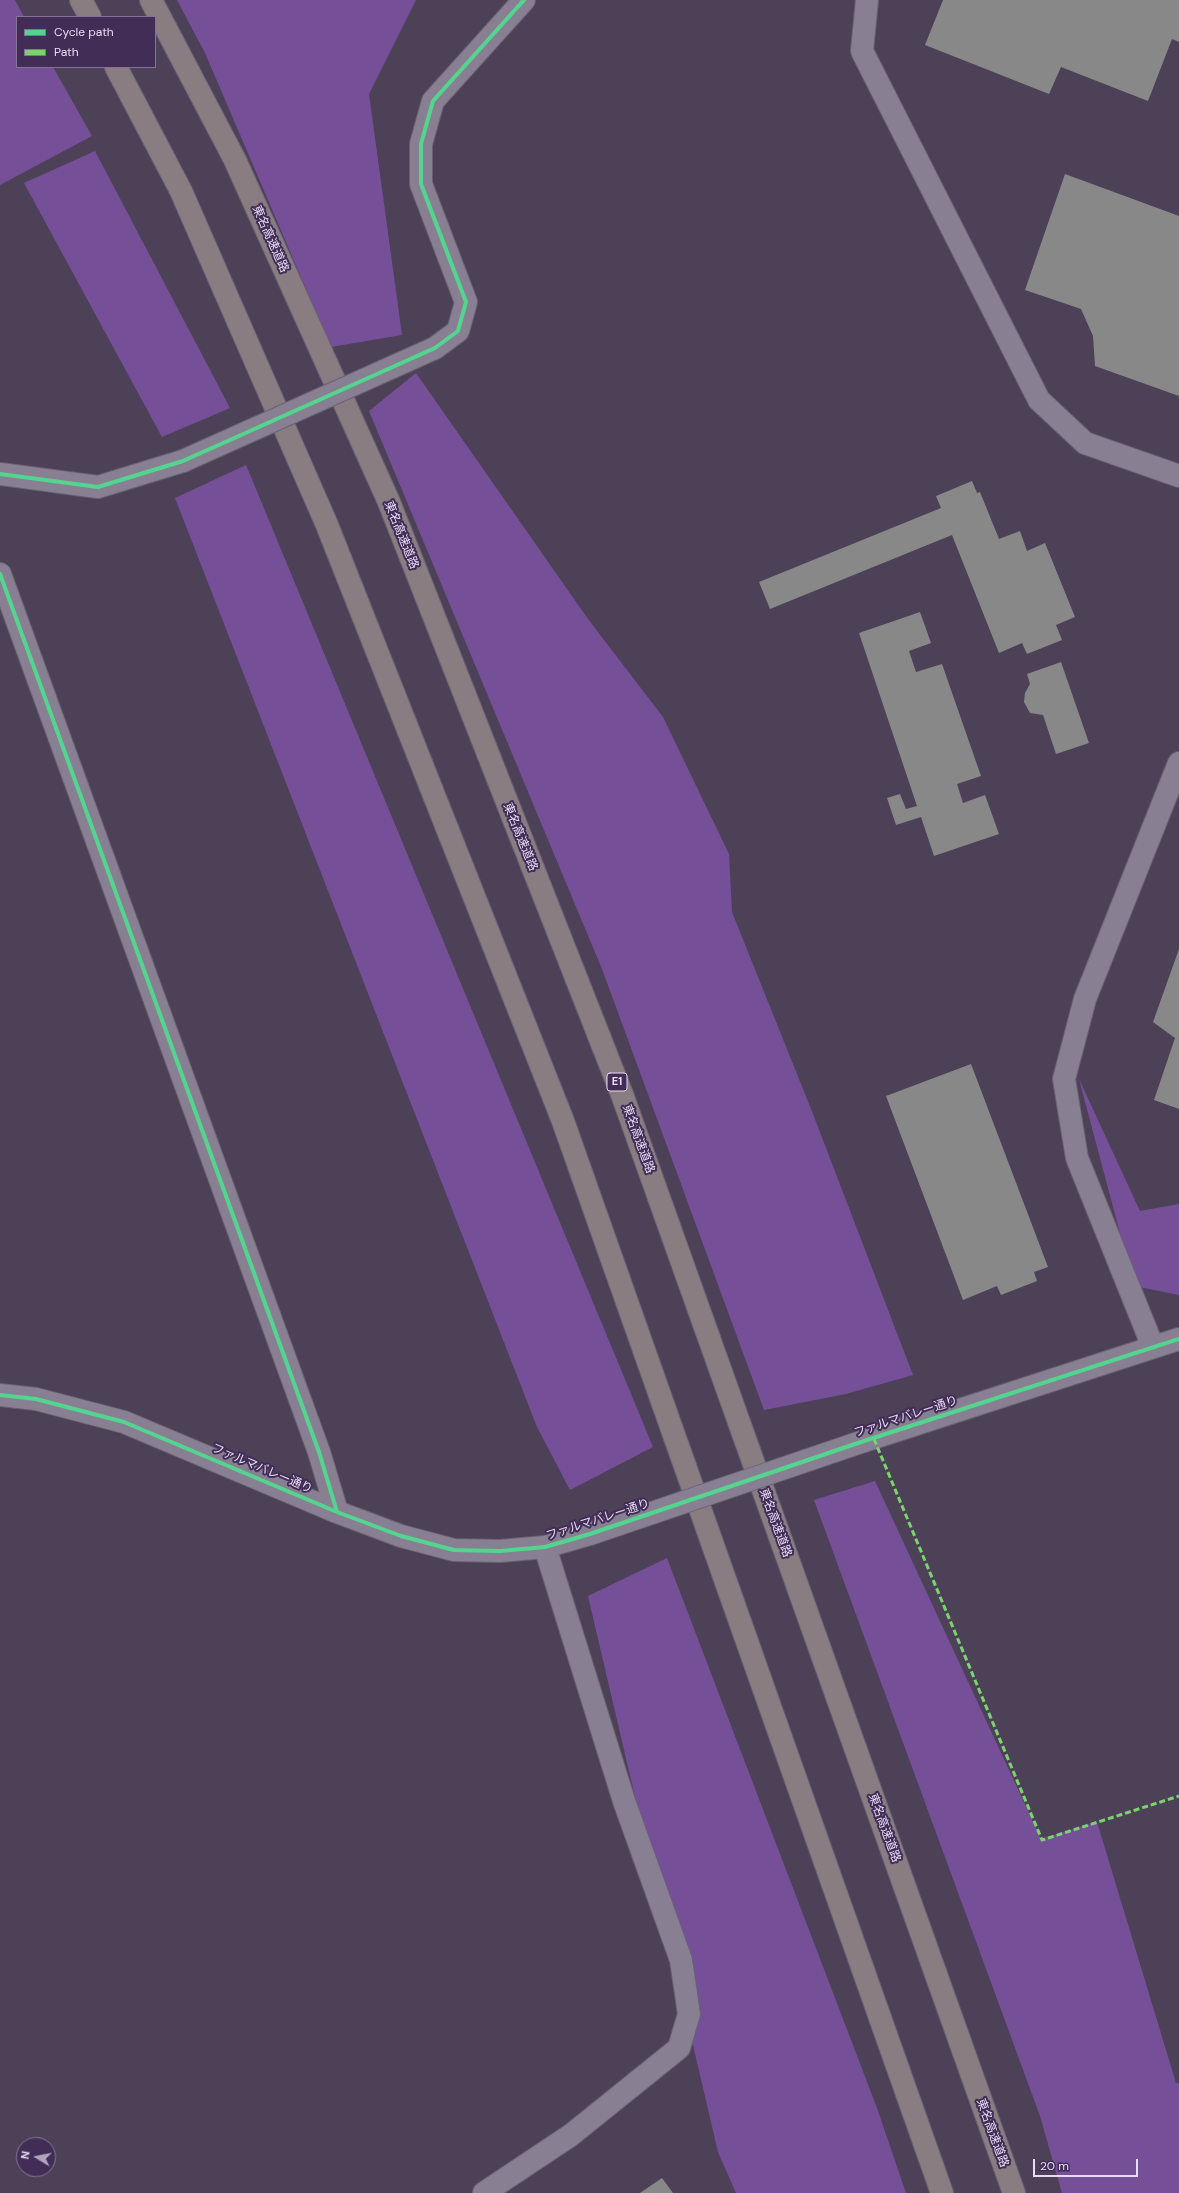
<!DOCTYPE html>
<meta charset="utf-8">
<style>
body{margin:0}
#map{position:relative;width:1179px;height:2193px;overflow:hidden;background:#4d4158;font-family:"DM Sans",sans-serif}
canvas{display:block}
.legend{position:absolute;left:16px;top:16px;width:140px;height:52px;box-sizing:border-box;background:#422d56;border:1px solid #847396;margin:0;padding:5px 7px;list-style:none;font-size:12px;color:#e7dbf5}
.legend li{display:flex;align-items:center;gap:8px;height:20px}
.legend b{width:20px;border:1px solid #847396}
.north{position:absolute;left:16px;top:2137px;width:40px;height:40px;box-sizing:border-box;background:#422d56;border:1px solid #847396;border-radius:50%;rotate:280deg;font-size:11px;font-weight:700;line-height:16px;text-align:center;color:#e7dbf5}
.north::after{content:'';display:block;margin:auto;width:14px;height:18px;background:#b1a5be;clip-path:polygon(50% 0,100% 100%,50% 72%,0 100%)}
.scale{position:absolute;left:1033px;top:2159px;width:105px;height:18px;box-sizing:border-box;border:2px solid #e7dbf5;border-top:0;padding-left:5px;font-size:12px;line-height:14px;white-space:nowrap;color:#e7dbf5;-webkit-text-stroke:3px #422d56;paint-order:stroke}
</style>
<div id="map">
<canvas width="1179" height="2193"></canvas>
<ul class="legend">
<li><b style="height:5px;background:#53d58f"></b>Cycle path</li>
<li><b style="height:5px;background:#7cd36c"></b>Path</li>
</ul>
<div class="north">N</div>
<div class="scale">20 m</div>
</div>
<script>
const ctx = document.querySelector('canvas').getContext('2d');
ctx.lineJoin = 'round';
function fillPath(path, color) { ctx.fillStyle = color; ctx.fill(path, 'evenodd'); }
const shape = rows => new Path2D(rows.map(r => 'M' + r).join(''));
function trace(path, color, width, dash) { ctx.strokeStyle = color; ctx.lineWidth = width; ctx.lineCap = dash ? 'butt' : 'round'; ctx.setLineDash(dash || []); ctx.stroke(path); }
function label(font, color, halo, rows, align = 'center') {
  ctx.font = font + ' "DM Sans","Noto Sans JP",sans-serif'; ctx.lineWidth = 4; ctx.setLineDash([]); ctx.textBaseline = 'middle'; ctx.strokeStyle = halo; ctx.fillStyle = color; for (const [text, x, y, turn = 0] of rows) {
    ctx.save(); ctx.translate(x, y); ctx.rotate((+turn || 0) * Math.PI / 180); ctx.textAlign = isNaN(turn) ? turn : align; if (halo) ctx.strokeText(text, 0, 0); ctx.fillText(text, 0, 0); ctx.restore();
  }
}
fillPath(shape([
 [0,0,15,0,24,17,17,17,17,67,53,67,92,136,0,185],
 [177,0,416,0,369,94,402,335,331,347,205,53],
 [95,151,230,408,162,437,24,183],
 [416,373,588,619,663,717,729,854,732,912,813,1114,913,1375,846,1394,764,1410,602,969,369,411],
 [246,465,653,1447,570,1490,537,1427,175,498],
 [1079,1079,1140,1211,1179,1204,1179,1295,1134,1286],
 [875,1481,1041,1839,1097,1822,1176,2083,1179,2083,1179,2193,1062,2193,1040,2116,814,1500],
 [667,1558,877,2108,906,2193,736,2193,718,2152,588,1596]
]), '#764f99');
fillPath(shape([
 [943,0,1179,0,1179,42,1172,39,1148,101,1061,67,1049,94,925,45],
 [1065,174,1179,216,1179,396,1095,366,1093,336,1081,309,1025,290],
 [972,481,977,493,980,492,999,539,1020,531,1027,551,1045,543,1075,617,1056,625,1062,640,1027,654,1022,643,999,653,952,535,770,609,759,582,941,508,936,496],
 [920,612,931,643,909,651,916,672,942,664,981,776,957,784,963,803,985,795,999,834,934,856,921,817,896,825,887,798,900,794,906,809,917,806,859,633],
 [1061,662,1089,743,1056,754,1043,715,1030,713,1024,702,1025,693,1030,684,1027,674],
 [1179,949,1179,1109,1154,1100,1175,1038,1153,1022],
 [971,1064,1048,1267,1034,1272,1037,1281,1001,1295,997,1286,963,1300,886,1096],
 [662,2178,673,2193,640,2193]
]), '#898888');
const minor = shape([
 [867,0,862,51,1039,400,1085,443,1179,476],
 [435,348,458,331,466,302,421,184,421,144,433,101,524,0],
 [0,474,98,487,183,461],
 [0,574,319,1452,337,1512],
 [1153,1347,1077,1158,1064,1079,1085,999,1179,763],
 [0,1395,36,1399,124,1422,337,1512,401,1536,454,1550,500,1551,545,1547,590,1534],
 [864,1441,1179,1339],
 [484,2193,571,2135,679,2048,689,2014,681,1960,624,1801,545,1547]
]);
const highway = shape([
 [81,0,90,17],
 [151,0,235,160,389,502,623,1097,1014,2193],
 [116,67,181,191,327,525,563,1121,942,2193]
]);
trace(minor, '#6a6074', 24);
trace(highway, '#6a6074', 24);
trace(minor, '#888092', 22);
trace(highway, '#897d82', 22);
const minorBridge = shape([
 [183,461,435,348],
 [590,1534,864,1441]
]);
trace(minorBridge, '#6a6074', 24, []);
trace(minorBridge, '#888092', 22);
trace(shape([
 [874,1439,1042,1840,1179,1796]
]), '#7cd36c', 3, [6, 3]);
trace(shape([
 [0,474,98,487,183,461,435,348,458,331,466,302,421,184,421,144,433,101,524,0],
 [0,574,319,1452,337,1512],
 [0,1395,36,1399,124,1422,337,1512,401,1536,454,1550,500,1551,545,1547,590,1534,864,1441,1179,1339]
]), '#53d58f', 4);
for (const [x, y, w] of [
 [617,1082,20]
]) { const box = new Path2D(); box.roundRect(x - w / 2, y - 9, w, 18, 3); ctx.fillStyle = '#422d56'; ctx.fill(box); trace(box, '#e7dbf5', 1); }
label('bold 11px', '#e7dbf5', null, [
 ["E1",617,1082]
]);
label('12px', '#e7dbf5', '#422d56', [
 ["東名高速道路",270,239,66],
 ["東名高速道路",401,535,68],
 ["東名高速道路",520,837,68],
 ["東名高速道路",638,1139,70],
 ["ファルマバレー通り",906,1417,-18],
 ["ファルマバレー通り",262,1469,23],
 ["ファルマバレー通り",598,1520,-18],
 ["東名高速道路",775,1523,70],
 ["東名高速道路",884,1828,70],
 ["東名高速道路",992,2133,70]
]);
</script>
